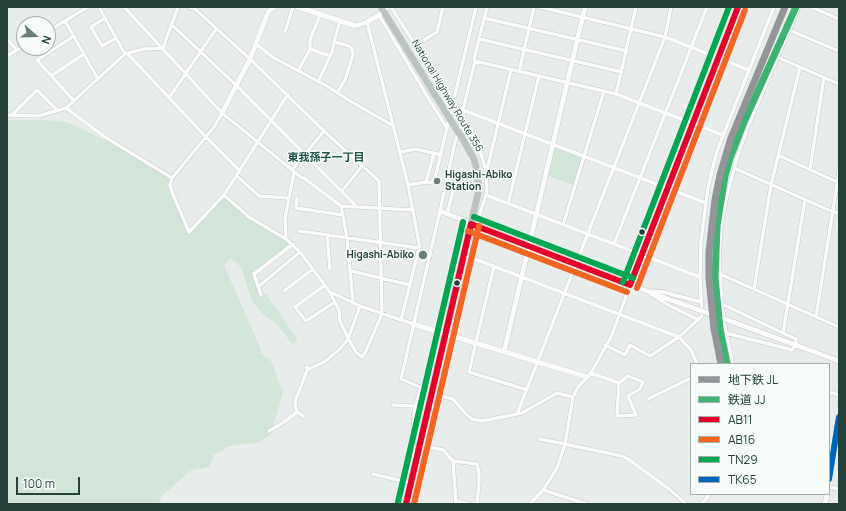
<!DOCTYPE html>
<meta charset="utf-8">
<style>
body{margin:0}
#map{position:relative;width:846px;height:511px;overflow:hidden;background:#e8edeb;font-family:Manrope,"Noto Sans JP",sans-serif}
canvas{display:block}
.frame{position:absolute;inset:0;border:8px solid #24423a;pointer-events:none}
.legend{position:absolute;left:690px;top:363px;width:140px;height:132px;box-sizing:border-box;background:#f7fbf9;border:1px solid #a3b1ad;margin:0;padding:5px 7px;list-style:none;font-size:12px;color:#24423a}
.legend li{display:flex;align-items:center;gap:8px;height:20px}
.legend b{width:20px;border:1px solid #a3b1ad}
.north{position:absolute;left:16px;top:16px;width:40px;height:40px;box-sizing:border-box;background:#f7fbf9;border:1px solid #a3b1ad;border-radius:50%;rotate:110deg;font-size:11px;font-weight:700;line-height:16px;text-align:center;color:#24423a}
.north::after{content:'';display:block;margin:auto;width:14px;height:18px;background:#697e78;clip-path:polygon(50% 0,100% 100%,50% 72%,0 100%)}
.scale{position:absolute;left:16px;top:477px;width:64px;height:18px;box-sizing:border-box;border:2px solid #24423a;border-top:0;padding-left:5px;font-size:12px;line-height:14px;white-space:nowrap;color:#24423a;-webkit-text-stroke:3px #f7fbf9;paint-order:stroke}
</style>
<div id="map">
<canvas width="846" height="511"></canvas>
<div class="frame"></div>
<ul class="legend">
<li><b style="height:5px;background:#939598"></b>地下鉄 JL</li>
<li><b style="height:5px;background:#3cb371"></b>鉄道 JJ</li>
<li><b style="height:5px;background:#e4002b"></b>AB11</li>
<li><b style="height:5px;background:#f26522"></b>AB16</li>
<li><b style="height:5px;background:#00a651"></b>TN29</li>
<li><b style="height:5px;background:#0065bd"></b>TK65</li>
</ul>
<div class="north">N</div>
<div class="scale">100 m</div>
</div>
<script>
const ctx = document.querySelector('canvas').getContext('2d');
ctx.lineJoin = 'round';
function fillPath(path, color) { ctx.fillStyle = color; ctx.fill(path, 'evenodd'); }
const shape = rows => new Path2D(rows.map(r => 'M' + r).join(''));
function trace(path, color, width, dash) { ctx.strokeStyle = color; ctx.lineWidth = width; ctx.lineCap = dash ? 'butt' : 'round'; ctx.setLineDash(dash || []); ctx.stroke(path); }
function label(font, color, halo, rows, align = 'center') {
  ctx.font = font + ' Manrope,"Noto Sans JP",sans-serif'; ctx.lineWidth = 3; ctx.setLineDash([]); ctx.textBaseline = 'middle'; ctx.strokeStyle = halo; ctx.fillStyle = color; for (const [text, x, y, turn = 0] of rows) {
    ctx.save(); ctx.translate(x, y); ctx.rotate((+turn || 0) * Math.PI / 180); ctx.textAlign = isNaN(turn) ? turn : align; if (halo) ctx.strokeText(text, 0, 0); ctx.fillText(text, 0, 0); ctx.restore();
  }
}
fillPath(shape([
 [7,120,44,120,68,122,129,152,172,178,172,192,189,232,224,195,249,217,293,244,254,274,260,295,266,294,296,337,297,342,292,344,277,324,263,314,252,301,241,267,230,258,224,266,261,349,260,353,271,361,283,392,271,435,257,443,229,446,214,455,209,467,190,471,161,497,159,504,7,504],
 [555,147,582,158,573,185,548,176]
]), '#d1e6d8');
const street = shape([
 [99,7,125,54],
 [124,7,222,113,302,178,304,178,341,206,413,210],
 [189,7,195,9,250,59,324,131,379,181,382,314,365,353,362,357,356,352,349,340,340,321,339,310,329,291,300,252,286,239,285,218,294,172],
 [391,7,453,103],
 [540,7,665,37,749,70],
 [799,7,749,124,737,158,726,199,721,228,719,257,722,304,783,333,805,200],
 [811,7,839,19],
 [379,15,430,101,447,128],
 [105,18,91,27,102,46,116,38],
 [484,18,627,51],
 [65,21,98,79],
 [367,22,408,185,419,243,419,248,401,320],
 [171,24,237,86,356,206],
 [789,30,839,51],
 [48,31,88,7],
 [285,32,293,7],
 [74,36,37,60,74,101],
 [7,39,17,50],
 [479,39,622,72],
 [334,42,349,46,352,49,353,55,345,80,337,93],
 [256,44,274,58,327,86,350,101,392,125],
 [416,45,437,32,443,7],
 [310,49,330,56],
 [127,53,206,137,240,171],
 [7,56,24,46],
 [777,57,839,84],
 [475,61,616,94,723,135],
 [298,71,310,49,310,40,320,15],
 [519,72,534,7],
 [51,76,84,54],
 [318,82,332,52,334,42,340,21],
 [616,94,636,7],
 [169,98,216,29],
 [66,108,105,137,172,178],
 [463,110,706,203],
 [222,113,214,127,172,178,170,185,172,192,189,232,224,195,288,94],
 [7,115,38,116,66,108,125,54,144,49,163,48,178,7],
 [12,115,37,90,57,110],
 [463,119,480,150,486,171,487,188,486,195,476,226],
 [400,152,416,149,441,155],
 [778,155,837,182],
 [734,168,833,212,839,213],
 [810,169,824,77],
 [292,170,324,131],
 [487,170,511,70],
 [237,176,259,196,288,198],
 [426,182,434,153],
 [408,185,426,182,428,183,432,182,435,178,476,7],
 [446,188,452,189,453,191,447,214],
 [342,191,362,166],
 [224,195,249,217,286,239],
 [486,195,614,244],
 [297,198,296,208,343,215],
 [508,204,539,76],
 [341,206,347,238,353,303],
 [563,225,604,91],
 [299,231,419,248],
 [327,235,330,269],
 [464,255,679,337,691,350,697,364],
 [494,266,469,372,527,390],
 [351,271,410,285],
 [720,274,839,327],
 [700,277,614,244,707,7],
 [325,285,295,307,306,321,335,302],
 [258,287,300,252],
 [754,289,771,185,800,67],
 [284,291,313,269],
 [652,291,663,292,701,302],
 [330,292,360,306,413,324],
 [651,294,670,306,699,320],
 [261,295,254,274,293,244],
 [722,304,726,333,733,364],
 [816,317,839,172],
 [726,333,792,350,796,345,796,339,783,333],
 [605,345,625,355,630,345,650,356,679,337,702,316,700,277,701,241,708,188,712,170,717,151,774,7],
 [306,367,309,369,324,362,340,349,348,339,360,306],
 [591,373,619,383,617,416,636,415,628,396,640,389,643,382,628,376,619,383],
 [432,392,401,379,440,211,455,142,463,119,463,110,475,61,474,59,487,7],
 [829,392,839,395],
 [432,394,453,399,466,414,472,419,482,421,522,413,557,393,573,397],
 [648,399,691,378],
 [393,405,416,406],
 [517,414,665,37,671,7],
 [303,416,297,412,295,405,296,399,308,368],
 [269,431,284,422,297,412],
 [540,439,622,456,628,459,669,489,686,504],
 [420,445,443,450,453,461,477,464,479,473,479,482,477,504],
 [417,458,413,455,414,412,421,387],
 [453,461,456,504],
 [373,474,411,483],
 [829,487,839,489],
 [543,490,587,504],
 [456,501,469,504],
 [530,504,543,490,557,468,565,444,573,397,578,387,591,373,612,335,630,285],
 [701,504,707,498,708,494]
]);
const secondary = shape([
 [298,7,356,26,367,22,379,15,388,7],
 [222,113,250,59,267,15,269,11,275,7],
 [440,211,665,298],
 [630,285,738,7],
 [733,322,839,361],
 [413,324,587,377],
 [504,352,585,7],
 [829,479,839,417],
 [825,504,827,494]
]);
const highway = shape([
 [381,7,445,111],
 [406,504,479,189,476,167,474,159,462,138]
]);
trace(street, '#c5cac8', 4.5);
trace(secondary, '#c3cbc8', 6);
trace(highway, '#c3ccc9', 7);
trace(street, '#fcfcfc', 3.5);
trace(secondary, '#fcfcfc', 5);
trace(highway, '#bcc4c2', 6);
const secondaryBridge = shape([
 [665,298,733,322]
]);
const highwayBridge = shape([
 [445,111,462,138]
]);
trace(secondaryBridge, '#c3cbc8', 6, []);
trace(highwayBridge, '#c3ccc9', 7, []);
trace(secondaryBridge, '#fcfcfc', 5);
trace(highwayBridge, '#bcc4c2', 6);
trace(shape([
 [471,224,630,285],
 [630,285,738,7],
 [406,504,471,224]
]), '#e4002b', 6);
trace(shape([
 [468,231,627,292],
 [637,288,745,10],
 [414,504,479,226]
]), '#f26522', 6);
trace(shape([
 [474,217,633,278],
 [623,282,729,7],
 [398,502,463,222]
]), '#00a651', 6);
trace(shape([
 [829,479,839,417]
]), '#0065bd', 6);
trace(shape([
 [727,364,720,329,715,278,717,226,725,176,730,158,744,122,796,7]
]), '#3cb371', 7);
trace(shape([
 [721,364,714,329,709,278,709,252,715,200,720,175,731,138,785,7]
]), '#939598', 7);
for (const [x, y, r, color] of [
 [437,181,4,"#697e78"],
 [642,232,3.5,"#24423a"],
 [423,255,5,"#697e78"],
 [457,283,3.5,"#24423a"]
]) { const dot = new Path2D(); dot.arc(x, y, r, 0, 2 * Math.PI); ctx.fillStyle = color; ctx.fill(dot); trace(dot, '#f7fbf9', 1.5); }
label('10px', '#24423a', '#f7fbf9', [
 ["National Highway Route 356",447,96,59]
]);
label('bold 10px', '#24423a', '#f7fbf9', [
 ["Higashi-Abiko",445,175],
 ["Station",445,187],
 ["Higashi-Abiko",414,255,"right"]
], 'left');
label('bold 11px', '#1f5548', '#f7fbf9', [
 ["東我孫子一丁目",326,158]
]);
</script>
